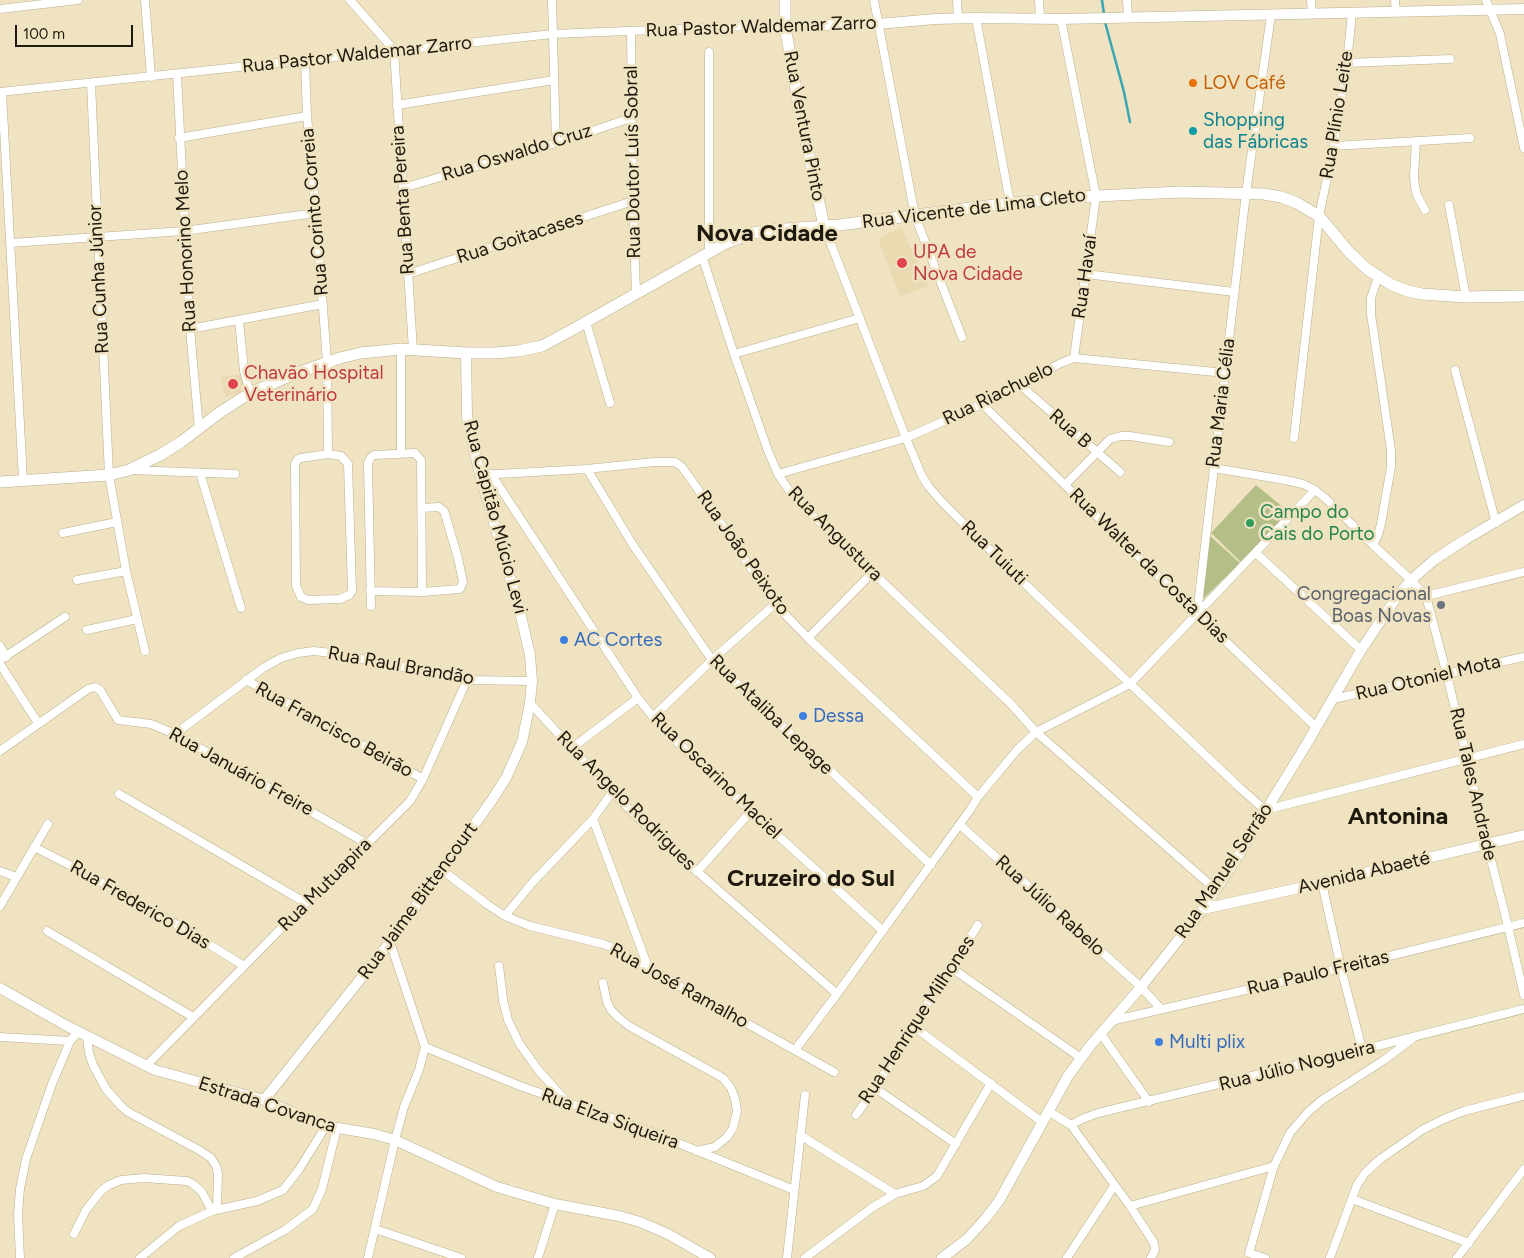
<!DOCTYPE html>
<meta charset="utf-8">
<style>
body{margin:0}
#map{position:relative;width:1524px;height:1258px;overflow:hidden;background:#efe3c1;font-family:Figtree,sans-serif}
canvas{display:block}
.scale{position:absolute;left:15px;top:25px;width:118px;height:22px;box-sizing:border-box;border:2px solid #1e190d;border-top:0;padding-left:6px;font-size:15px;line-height:18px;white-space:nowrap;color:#1e190d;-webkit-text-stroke:4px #efe3c1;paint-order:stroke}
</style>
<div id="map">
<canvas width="1524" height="1258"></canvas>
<div class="scale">100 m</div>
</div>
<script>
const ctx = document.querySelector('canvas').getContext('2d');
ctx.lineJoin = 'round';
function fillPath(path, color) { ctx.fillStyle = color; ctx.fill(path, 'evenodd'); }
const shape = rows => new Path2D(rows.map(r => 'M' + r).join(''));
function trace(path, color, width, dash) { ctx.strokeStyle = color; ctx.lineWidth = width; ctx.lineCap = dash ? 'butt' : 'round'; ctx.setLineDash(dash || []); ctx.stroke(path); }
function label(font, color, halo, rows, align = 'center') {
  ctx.font = font + ' Figtree,sans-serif'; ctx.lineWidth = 5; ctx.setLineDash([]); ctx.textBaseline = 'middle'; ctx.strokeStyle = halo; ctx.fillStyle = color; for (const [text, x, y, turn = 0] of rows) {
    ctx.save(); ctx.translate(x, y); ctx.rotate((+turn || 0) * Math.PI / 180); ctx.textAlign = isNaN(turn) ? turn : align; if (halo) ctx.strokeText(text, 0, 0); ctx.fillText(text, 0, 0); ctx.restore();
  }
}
fillPath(shape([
 [901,227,928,286,900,296,878,239],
 [242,374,244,391,225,397,221,377]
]), '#e9dab1');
fillPath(shape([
 [1256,485,1290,513,1242,563,1211,533],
 [1208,534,1240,563,1203,599]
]), '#b4be87');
trace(shape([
 [1102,0,1104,14],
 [1105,22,1124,92,1130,122]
]), '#3aa6b1', 2.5);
const minor = shape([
 [145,0,151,77],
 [350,0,394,50,413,350],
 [552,0,556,143],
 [874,0,915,216,962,337],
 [957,0,958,19],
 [1039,0,1040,18],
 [1127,0,1128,18],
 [1311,0,1312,14],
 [1395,0,1396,12],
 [1486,0,1500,34,1524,148],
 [0,9,78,0],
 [976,18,1010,203],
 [1061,19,1096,196,1074,358],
 [631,31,633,201,636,293],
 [709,52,709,252],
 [305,61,307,116,316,213,327,362,328,454],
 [1347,63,1450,59],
 [177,74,190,329,199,429],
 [91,84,109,475,126,571,145,651],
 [0,92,553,34,752,26,785,26],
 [2,92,23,480],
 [397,105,554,80],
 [179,138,307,116],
 [1416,141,1414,176,1415,187,1417,195,1425,210],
 [1334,146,1470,138],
 [403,188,556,143,631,118],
 [1449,205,1466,297],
 [824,226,906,438,922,476,929,487,942,502,1005,565,1240,788,1265,810,1524,744],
 [11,243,184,231,316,213],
 [702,256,734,354,768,451,778,474,788,489,808,511,1011,704,1036,732,1216,890],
 [408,274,633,201],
 [1086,274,1234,292],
 [239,320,244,371,250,393],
 [586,322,610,403],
 [190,329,323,304],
 [734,354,860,318],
 [1455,370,1496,523],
 [1020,385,1120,472],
 [982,404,1197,614,1316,727],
 [1294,438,1319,216,1334,146,1347,63,1352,13],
 [401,453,401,349],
 [328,454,341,456,348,464,352,591,349,595,340,599,308,600,301,597,296,586,295,464,298,459,301,458,328,454],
 [1214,468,1285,480,1303,484,1315,490,1325,498,1373,545,1411,580,1426,596,1447,675,1487,844,1508,926,1524,995],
 [587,469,633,545,712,660,931,865],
 [132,470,235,474],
 [200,473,241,608],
 [491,474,638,698,653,717,674,739,751,811,883,931],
 [778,474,906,438,982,404,1061,363,1074,358,1225,373],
 [480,475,587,469,654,462,675,462,682,467,697,488,775,604,808,638,978,797],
 [1065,485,1110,439,1121,436,1130,436,1169,442],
 [63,533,117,522],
 [1373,545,1378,535,1381,524,1391,467,1391,450,1371,314,1371,298,1378,277],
 [1256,553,1361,650],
 [77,580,126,571],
 [370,591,422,592,460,589,463,582,458,558,445,514,444,511,439,507,422,508],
 [1426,596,1524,572],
 [371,606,368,463,371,457,374,455,415,453,421,460,422,592],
 [1197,614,1246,193,1271,15],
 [87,630,137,619],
 [808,638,873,572],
 [0,646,6,657],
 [0,660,65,617],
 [0,664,38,723],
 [246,680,423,779],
 [1333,699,1524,657],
 [530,703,612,792,652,832,837,994],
 [653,717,712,660,775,604],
 [175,734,263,668,281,658,298,653,314,651,331,653,467,680,532,681],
 [572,748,638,698],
 [0,751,88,689,95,687,100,690,118,720,151,724,175,734,366,843],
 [119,794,306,903],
 [593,819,648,967],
 [960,825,1141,987,1161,1009],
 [34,847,85,873,176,924,244,966],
 [442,870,488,905,505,916,530,926,603,944,621,951,669,980,834,1072],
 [0,871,16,877],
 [697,872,751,811],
 [1322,883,1341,968,1362,1049],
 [0,906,48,824],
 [505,916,532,883,593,819,612,792],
 [47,931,193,1017],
 [499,966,503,1000,508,1020,519,1043,539,1071,566,1101],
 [950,967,1081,1058],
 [603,983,607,1002,611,1010,619,1018,629,1026,714,1073,723,1078,731,1088,735,1099,737,1111,733,1128,727,1137,715,1147,697,1151],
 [1111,1021,1341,968,1524,923],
 [913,1026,1042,1122],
 [1101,1034,1149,1102],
 [87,1036,89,1053,93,1065,106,1089,121,1106,128,1112,199,1150,211,1158,216,1166,218,1174,217,1210],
 [0,1037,70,1041,78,1032],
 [425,1047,520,1086,641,1128,794,1190],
 [795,1050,837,994,970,810,978,797,1017,750,1036,732,1130,684,1315,490],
 [146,1066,306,903,335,876,410,801,423,779,467,680],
 [875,1088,956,1144],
 [1048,1111,1071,1125,1130,1206,1154,1243,1155,1250,1151,1258],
 [856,1115,875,1088,913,1026,978,925],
 [1071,1125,1082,1119,1098,1113,1385,1044,1524,1009],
 [800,1135,895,1194],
 [1352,1199,1469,1243],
 [1130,1206,1274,1166],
 [375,1229,461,1258],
 [74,1234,86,1210,101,1191,109,1185,121,1180,144,1178,187,1181,193,1184,202,1192,212,1211],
 [20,1258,18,1214,20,1189,26,1159,52,1084,70,1041],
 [140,1258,179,1226,212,1211,257,1201,283,1190,298,1171,326,1126],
 [234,1258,285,1230,313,1209,322,1189,337,1128],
 [368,1258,395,1140,404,1107,419,1070,425,1047,390,942],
 [538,1258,555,1204],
 [787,1258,805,1095],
 [805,1258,873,1207,895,1194,923,1186,937,1176,991,1083],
 [1067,1258,1114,1186],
 [1265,1258,1249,1253,1274,1166,1290,1133,1307,1113,1322,1100,1384,1060,1412,1039],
 [1330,1258,1357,1185,1365,1173,1379,1160,1422,1130,1444,1119,1464,1111,1524,1096],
 [1457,1258,1524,1169]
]);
const tertiary = shape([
 [785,26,878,24,935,19,976,18,1061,19,1524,9],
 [1203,909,1322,883,1524,835],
 [0,988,67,1026,155,1070,264,1100,326,1126,374,1134,395,1140,497,1187,555,1204,619,1216,640,1222,668,1234,710,1258],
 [264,1100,390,942,492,800,506,778,522,742,530,703,532,681,530,655,519,608,480,475,470,432,467,416,466,353],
 [942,1258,967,1239,986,1218,999,1201,1068,1076,1090,1046,1141,987,1203,909,1235,861,1306,745,1361,650,1396,598,1411,580,1434,560,1466,539,1524,505]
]);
const secondary = shape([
 [785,0,785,26,788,43,802,123,824,226],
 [0,482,109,475,129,470,160,455,181,442,219,413,250,393,292,375,340,358,361,353,401,349,466,353,496,353,518,351,542,346,570,331,726,243,753,233,771,230,839,225,1010,203,1096,196,1180,192,1264,194,1281,197,1297,203,1319,216,1349,252,1367,269,1392,285,1408,291,1422,294,1466,297,1524,296]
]);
trace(minor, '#baaf8e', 9);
trace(tertiary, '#baaf8e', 11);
trace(secondary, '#baaf8e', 12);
trace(minor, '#fff', 8);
trace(tertiary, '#fff', 10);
trace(secondary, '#fff', 11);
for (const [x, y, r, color] of [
 [1193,83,5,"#e8710a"],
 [1193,131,5,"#0f9aa8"],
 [902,263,6,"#e0444e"],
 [233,384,6,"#e0444e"],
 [1250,523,5,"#2e9e5b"],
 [1441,605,5,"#6b7280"],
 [564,640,5,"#3f7fe0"],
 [803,716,5,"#3f7fe0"],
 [1159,1042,5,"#3f7fe0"]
]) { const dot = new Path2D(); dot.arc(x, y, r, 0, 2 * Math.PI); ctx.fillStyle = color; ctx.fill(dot); trace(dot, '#efe3c1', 2); }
label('19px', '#1e190d', '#efe3c1', [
 ["Rua Pastor Waldemar Zarro",761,27,-2],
 ["Rua Pastor Waldemar Zarro",357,55,-6],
 ["Rua Plínio Leite",1337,115,-81],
 ["Rua Ventura Pinto",804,126,79],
 ["Rua Oswaldo Cruz",517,153,-17],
 ["Rua Doutor Luís Sobral",633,162,-91],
 ["Rua Benta Pereira",403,200,-94],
 ["Rua Vicente de Lima Cleto",974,209,-7],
 ["Rua Corinto Correia",315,212,-95],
 ["Rua Goitacases",520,238,-18],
 ["Rua Honorino Melo",186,251,-93],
 ["Rua Havaí",1085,277,-82],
 ["Rua Cunha Júnior",99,279,-93],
 ["Rua Riachuelo",998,394,-26],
 ["Rua Maria Célia",1221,403,-83],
 ["Rua B",1070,429,41],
 ["Rua Capitão Múcio Levi",495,517,75],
 ["Rua Angustura",835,534,45],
 ["Rua João Peixoto",743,553,55],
 ["Rua Tuiuti",994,553,44],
 ["Rua Walter da Costa Dias",1149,566,44],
 ["Rua Raul Brandão",401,666,10],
 ["Rua Otoniel Mota",1428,678,-13],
 ["Rua Ataliba Lepage",771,715,44],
 ["Rua Francisco Beirão",334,730,29],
 ["Rua Januário Freire",241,772,29],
 ["Rua Oscarino Maciel",716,776,44],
 ["Rua Tales Andrade",1473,784,77],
 ["Rua Angelo Rodrigues",626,801,45],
 ["Rua Manuel Serrão",1224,871,-56],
 ["Avenida Abaeté",1364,873,-13],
 ["Rua Mutuapira",325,885,-45],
 ["Rua Jaime Bittencourt",418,901,-54],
 ["Rua Frederico Dias",140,905,30],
 ["Rua Júlio Rabelo",1050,906,42],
 ["Rua Paulo Freitas",1318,973,-13],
 ["Rua José Ramalho",679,986,29],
 ["Rua Henrique Milhones",917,1020,-57],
 ["Rua Júlio Nogueira",1297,1066,-14],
 ["Estrada Covanca",267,1105,18],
 ["Rua Elza Siqueira",610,1119,20]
]);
label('19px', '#c56008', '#efe3c1', [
 ["LOV Café",1203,83]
], 'left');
label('19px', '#0d838f', '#efe3c1', [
 ["Shopping",1203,120],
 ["das Fábricas",1203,142]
], 'left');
label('19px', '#be3a42', '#efe3c1', [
 ["UPA de",913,252],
 ["Nova Cidade",913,274],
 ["Chavão Hospital",244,373],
 ["Veterinário",244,395]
], 'left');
label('19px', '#27864d', '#efe3c1', [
 ["Campo do",1260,512],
 ["Cais do Porto",1260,534]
], 'left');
label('19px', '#5b616d', '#efe3c1', [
 ["Congregacional",1431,594],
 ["Boas Novas",1431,616]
], 'right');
label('19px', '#366cbe', '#efe3c1', [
 ["AC Cortes",574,640],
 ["Dessa",813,716],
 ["Multi plix",1169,1042]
], 'left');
label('bold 24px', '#1e190d', '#efe3c1', [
 ["Nova Cidade",767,234],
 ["Antonina",1398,817],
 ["Cruzeiro do Sul",811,879]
]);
</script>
